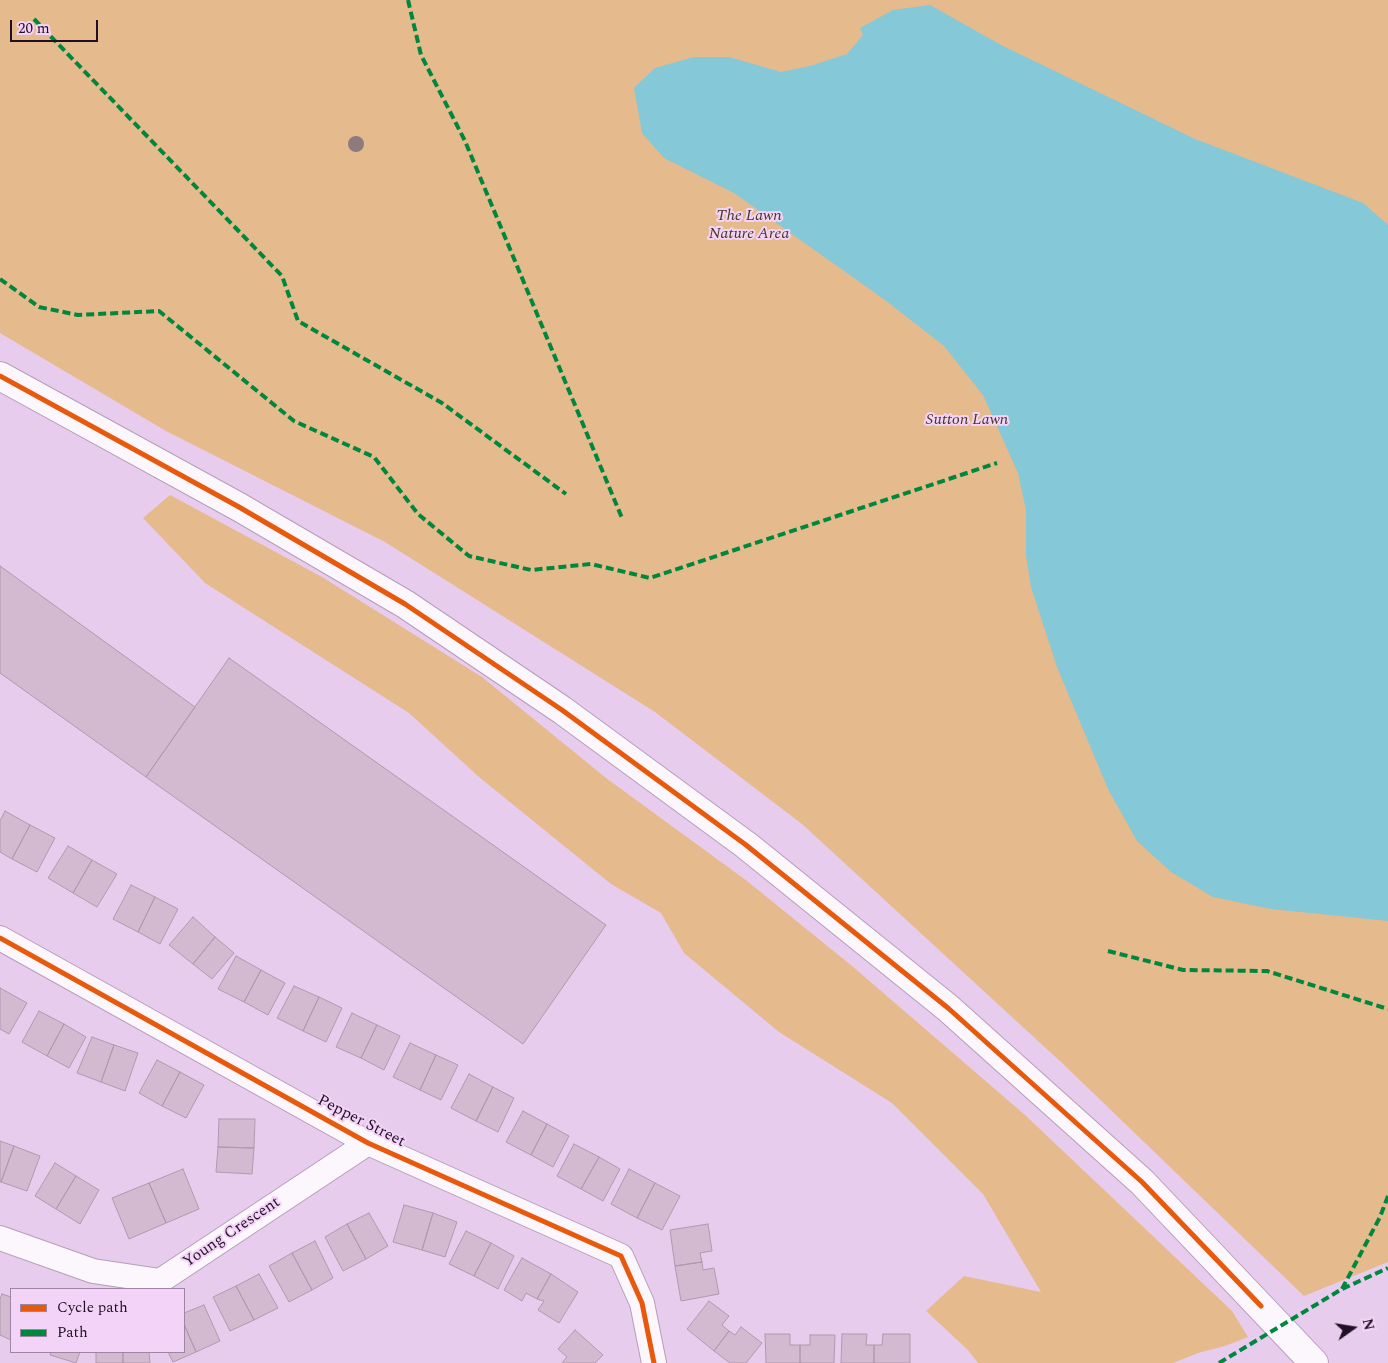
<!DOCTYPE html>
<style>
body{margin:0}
#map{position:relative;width:1388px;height:1363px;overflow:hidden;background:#e8cced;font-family:Spectral,serif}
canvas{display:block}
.legend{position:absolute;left:10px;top:1288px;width:175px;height:65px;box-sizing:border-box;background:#f3d4f8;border:1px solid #9f85a4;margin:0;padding:6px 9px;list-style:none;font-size:15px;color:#210f25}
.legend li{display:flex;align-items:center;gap:10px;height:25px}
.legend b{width:25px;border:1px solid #9f85a4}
.north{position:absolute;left:1328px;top:1303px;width:50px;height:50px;-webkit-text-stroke:4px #f3d4f8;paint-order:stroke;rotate:77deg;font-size:14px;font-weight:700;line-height:20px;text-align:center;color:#210f25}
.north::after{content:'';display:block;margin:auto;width:18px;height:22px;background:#210f25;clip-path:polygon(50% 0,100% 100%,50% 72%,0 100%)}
.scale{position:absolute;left:10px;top:20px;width:88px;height:22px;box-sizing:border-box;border:2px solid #210f25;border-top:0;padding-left:6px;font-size:15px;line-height:18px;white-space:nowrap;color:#210f25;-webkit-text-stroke:4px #f3d4f8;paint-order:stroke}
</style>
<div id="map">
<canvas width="1388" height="1363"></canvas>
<ul class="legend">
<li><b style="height:6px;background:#e8590c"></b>Cycle path</li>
<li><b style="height:6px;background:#00873e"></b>Path</li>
</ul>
<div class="north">N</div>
<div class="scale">20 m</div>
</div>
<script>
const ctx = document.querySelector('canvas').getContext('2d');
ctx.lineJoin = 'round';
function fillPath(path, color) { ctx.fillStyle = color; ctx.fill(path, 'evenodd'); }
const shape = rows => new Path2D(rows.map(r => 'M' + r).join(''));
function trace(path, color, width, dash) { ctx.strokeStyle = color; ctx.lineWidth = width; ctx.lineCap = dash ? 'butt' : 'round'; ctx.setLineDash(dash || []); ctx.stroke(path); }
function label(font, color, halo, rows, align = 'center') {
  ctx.font = font + ' Spectral,serif'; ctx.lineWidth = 4; ctx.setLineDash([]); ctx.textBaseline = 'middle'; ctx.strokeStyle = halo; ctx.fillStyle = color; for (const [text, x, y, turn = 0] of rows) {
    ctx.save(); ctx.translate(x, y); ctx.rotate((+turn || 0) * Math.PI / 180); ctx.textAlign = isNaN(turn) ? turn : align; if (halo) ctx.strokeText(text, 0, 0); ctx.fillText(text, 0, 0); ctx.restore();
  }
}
fillPath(shape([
 [0,0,1388,0,1388,1262,1304,1296,1062,1063,802,824,655,712,385,542,166,431,0,333],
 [170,495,322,577,482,677,606,778,747,881,852,966,1025,1115,1232,1311,1248,1337,1225,1346,1198,1353,1173,1363,978,1363,968,1350,926,1311,964,1276,1041,1292,983,1194,892,1103,779,1032,684,953,661,913,611,884,479,777,409,713,205,583,143,518]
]), '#e5ba8d');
fillPath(shape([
 [930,5,1001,45,1195,139,1363,203,1388,225,1388,921,1271,909,1213,897,1171,872,1137,841,1108,789,1057,667,1031,587,1026,555,1026,510,1018,473,983,395,944,346,885,300,734,193,664,158,642,133,634,88,655,68,694,57,729,57,781,72,810,66,847,54,863,35,860,28,893,10]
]), '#85c8d7');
const building = shape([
 [0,566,195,707,146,777,0,673,0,566],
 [229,658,606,925,523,1044,146,777,229,658],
 [5,811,30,825,12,859,0,852,0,821,5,811],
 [30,825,55,838,37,872,12,859,30,825],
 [68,846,92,860,73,893,48,878,68,846],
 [92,860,117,874,97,907,73,893,92,860],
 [131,885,155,897,138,932,113,919,131,885],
 [155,897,178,909,160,944,138,932,155,897],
 [193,917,215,937,193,964,169,945,193,917],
 [215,937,234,953,212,979,193,964,215,937],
 [236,956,261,970,244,1002,218,989,236,956],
 [261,970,285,983,268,1015,244,1002,261,970],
 [294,986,319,997,303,1031,277,1018,294,986],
 [0,988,27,1003,9,1034,0,1029,0,988],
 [319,997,342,1008,326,1042,303,1031,319,997],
 [39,1011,64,1024,47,1056,22,1042,39,1011],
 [352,1013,377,1025,361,1058,336,1047,352,1013],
 [64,1024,86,1037,69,1068,47,1056,64,1024],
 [377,1025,400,1036,384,1070,361,1058,377,1025],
 [92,1037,114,1045,101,1082,77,1073,92,1037],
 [410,1043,436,1055,420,1090,393,1077,410,1043],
 [114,1045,138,1053,125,1091,101,1082,114,1045],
 [436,1055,458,1065,441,1100,420,1090,436,1055],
 [157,1060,180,1072,162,1106,139,1093,157,1060],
 [180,1072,204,1085,186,1118,162,1106,180,1072],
 [469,1074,493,1087,476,1121,451,1108,469,1074],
 [493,1087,514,1098,498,1132,476,1121,493,1087],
 [523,1111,547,1124,531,1155,506,1142,523,1111],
 [219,1119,255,1119,254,1148,218,1147,219,1119],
 [547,1124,569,1136,553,1167,531,1155,547,1124],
 [0,1141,14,1146,1,1182,0,1182,0,1141],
 [574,1144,599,1157,581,1189,557,1176,574,1144],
 [14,1146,40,1156,27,1191,1,1182,14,1146],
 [218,1147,254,1148,252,1174,216,1172,218,1147],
 [599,1157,620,1169,603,1201,581,1189,599,1157],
 [55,1163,76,1176,56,1209,35,1196,55,1163],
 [183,1169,199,1209,166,1223,149,1183,183,1169],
 [629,1169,655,1183,637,1218,611,1204,629,1169],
 [76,1176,99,1190,80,1224,56,1209,76,1176],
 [149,1183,166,1223,129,1239,112,1198,149,1183],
 [655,1183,680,1196,662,1230,637,1218,655,1183],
 [404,1205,433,1213,422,1250,393,1242,404,1205],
 [369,1213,388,1246,366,1259,347,1224,369,1213],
 [433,1213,457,1222,445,1257,422,1250,433,1213],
 [347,1224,366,1259,343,1271,325,1237,347,1224],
 [708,1224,712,1251,700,1253,702,1262,675,1266,670,1230,708,1224],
 [466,1231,491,1243,474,1276,449,1264,466,1231],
 [315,1241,333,1278,312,1290,292,1253,315,1241],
 [491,1243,514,1256,498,1289,474,1276,491,1243],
 [292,1253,312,1290,289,1302,269,1266,292,1253],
 [522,1258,551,1274,537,1299,526,1293,522,1301,504,1290,522,1258],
 [702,1262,703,1270,714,1268,719,1294,681,1301,675,1266,702,1262],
 [259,1274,278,1308,254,1320,236,1286,259,1274],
 [551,1274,578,1292,559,1323,538,1310,544,1301,537,1299,551,1274],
 [236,1286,254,1320,230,1331,213,1297,236,1286],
 [2,1294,11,1297,11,1340,0,1335,0,1299,2,1294],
 [709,1301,729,1316,722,1325,729,1331,714,1351,687,1329,709,1301],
 [204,1305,220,1341,196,1352,184,1324,184,1313,204,1305],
 [184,1324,196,1352,173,1362,168,1352,184,1352,184,1324],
 [741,1327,762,1343,746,1363,730,1363,714,1351,729,1331,735,1335,741,1327],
 [575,1330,603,1355,595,1363,562,1363,567,1357,558,1349,575,1330],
 [765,1334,790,1334,790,1345,800,1345,800,1363,766,1363,765,1334],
 [842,1334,867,1334,866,1345,874,1345,874,1363,841,1363,842,1334],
 [883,1334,910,1334,910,1363,874,1363,874,1345,882,1345,883,1334],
 [810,1335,835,1335,834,1363,800,1363,800,1345,810,1345,810,1335],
 [51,1352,80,1352,76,1363,50,1355,51,1352],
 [96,1352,123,1352,123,1363,96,1363,96,1352],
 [123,1352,149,1352,150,1363,123,1363,123,1352]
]);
fillPath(building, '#d4bad1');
trace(building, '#b298af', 1);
const street = shape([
 [0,938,368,1143,621,1256,642,1303,654,1363],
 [0,1238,93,1271,160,1281,368,1143]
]);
const highway = shape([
 [0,376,239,507,405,604,562,710,746,845,948,1008,1142,1182,1314,1363]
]);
trace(street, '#b49eb8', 26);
trace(highway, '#b49eb8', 30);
trace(street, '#fcf7fc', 24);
trace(highway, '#fcf7fc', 28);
trace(shape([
 [408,0,421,55,465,141,622,518],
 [34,19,282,276,298,321,442,403,566,494],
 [0,279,39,307,78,315,159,311,294,421,374,457,418,514,469,556,531,570,591,564,650,578,997,463],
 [1108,951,1183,970,1267,971,1388,1009],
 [1342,1289,1380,1217,1388,1196],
 [1219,1363,1342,1289,1388,1268]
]), '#00873e', 4, [8, 4]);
trace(shape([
 [0,376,239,507,405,604,562,710,746,845,948,1008,1142,1182,1261,1306],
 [0,938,368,1143,621,1256,642,1303,654,1363]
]), '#e8590c', 5);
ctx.fillStyle = '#8e7b7d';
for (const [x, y] of [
 [356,144]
]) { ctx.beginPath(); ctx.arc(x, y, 8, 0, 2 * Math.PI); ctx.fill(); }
label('italic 16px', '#443822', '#f3d4f8', [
 ["The Lawn",749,217],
 ["Nature Area",749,235],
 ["Sutton Lawn",967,421]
]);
label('16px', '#210f25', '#f3d4f8', [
 ["Pepper Street",361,1122,27],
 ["Young Crescent",232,1233,-34]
]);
</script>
